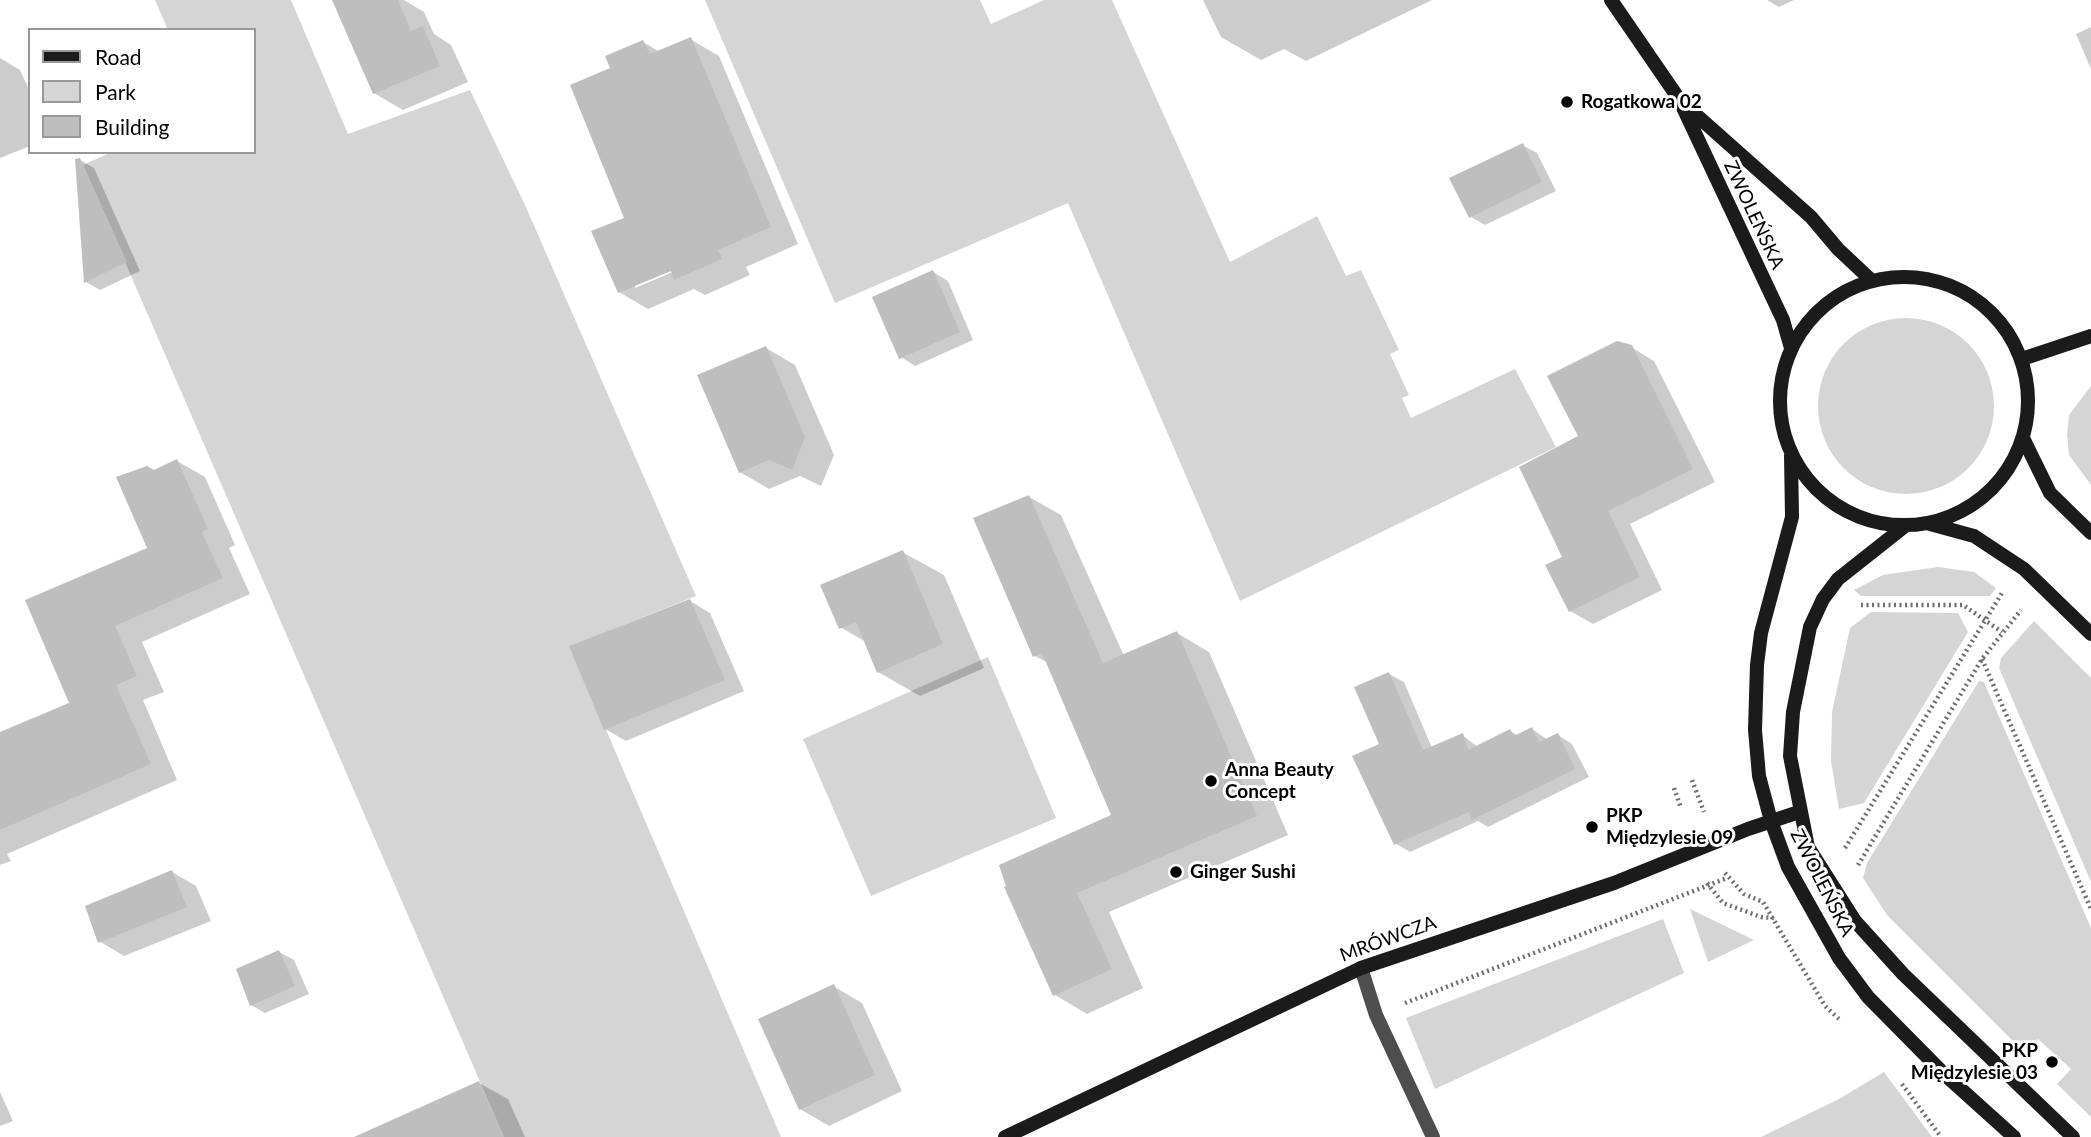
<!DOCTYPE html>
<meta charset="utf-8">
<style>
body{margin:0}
#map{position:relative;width:2091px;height:1137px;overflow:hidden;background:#fff;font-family:Lato,sans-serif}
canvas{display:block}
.legend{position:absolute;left:28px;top:28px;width:228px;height:126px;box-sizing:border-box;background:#fff;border:2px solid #999;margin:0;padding:9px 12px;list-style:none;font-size:21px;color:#000}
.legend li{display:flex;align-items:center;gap:14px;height:35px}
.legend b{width:35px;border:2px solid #999}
</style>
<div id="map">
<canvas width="2091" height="1137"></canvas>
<ul class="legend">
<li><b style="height:9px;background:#1b1b1b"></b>Road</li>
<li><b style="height:19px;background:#d5d5d5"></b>Park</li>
<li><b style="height:19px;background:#bebebe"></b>Building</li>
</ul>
</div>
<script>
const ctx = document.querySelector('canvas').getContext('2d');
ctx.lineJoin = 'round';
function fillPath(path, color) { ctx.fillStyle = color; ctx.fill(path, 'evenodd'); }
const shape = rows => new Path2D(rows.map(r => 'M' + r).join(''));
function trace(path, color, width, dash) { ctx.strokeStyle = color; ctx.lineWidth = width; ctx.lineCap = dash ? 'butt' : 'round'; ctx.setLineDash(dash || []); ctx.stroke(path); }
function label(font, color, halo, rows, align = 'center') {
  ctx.font = font + ' Lato,sans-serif'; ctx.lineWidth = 6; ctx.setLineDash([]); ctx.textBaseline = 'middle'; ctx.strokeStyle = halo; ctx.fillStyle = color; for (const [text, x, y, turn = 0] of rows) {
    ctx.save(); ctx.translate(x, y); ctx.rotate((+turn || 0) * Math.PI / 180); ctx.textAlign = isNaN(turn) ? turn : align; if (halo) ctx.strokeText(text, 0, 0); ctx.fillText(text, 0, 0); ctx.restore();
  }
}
fillPath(shape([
 [155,0,291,0,348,134,470,90,525,205,696,596,570,646,781,1137,504,1137,83,165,112,152,254,152,254,30,168,30],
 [705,0,980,0,991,24,1044,0,1112,0,1230,262,1317,216,1346,276,1361,270,1399,350,1390,354,1409,395,1402,398,1411,418,1515,369,1556,447,1240,601,1068,203,835,303],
 '1818 406a88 88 0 1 1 176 0a88 88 0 1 1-176 0Z',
 [2091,386,2091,485,2069,455,2067,435,2069,415],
 [1938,567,1974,572,1996,588,1990,596,1861,596,1854,590,1883,575],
 [1871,612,1958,613,1968,632,1864,803,1839,809,1831,761,1832,712,1850,628],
 [2034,621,2091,678,2091,882,1999,668,2001,658],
 [988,657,1056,818,871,896,803,739],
 [1979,681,1984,682,2091,928,2091,1117,2057,1084,2071,1069,2038,1039,2025,1053,1887,915,1863,878,1867,863],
 [1690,909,1754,940,1708,962],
 [1663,919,1684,973,1435,1089,1406,1018],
 [1884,1072,1932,1137,1761,1137,1839,1099]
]), '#d5d5d5');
fillPath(shape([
 [334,0,404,0,424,12,434,34,451,45,468,82,403,110,374,93],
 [1203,0,1432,0,1306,61,1284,49,1261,60,1221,37],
 [1767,0,1794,0,1779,7],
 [2091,27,2091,69,2076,34],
 [690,39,719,56,798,244,746,267,750,275,705,295,694,289,648,309,619,292,626,218,612,69,643,42,660,52],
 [678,265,680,269,635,288,635,284],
 [0,58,20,70,30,92,30,146,0,158],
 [1522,145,1537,153,1556,191,1485,225,1471,217],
 [80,160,94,168,140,271,100,290,86,282],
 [933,272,948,281,973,340,915,366,901,357],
 [1631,347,1654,361,1715,482,1630,524,1662,590,1593,624,1570,611,1564,557,1580,437],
 [766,348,795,365,834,455,821,486,800,476,769,489,740,472],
 [177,461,205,477,235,545,229,548,250,594,142,642,164,692,143,700,177,780,7,854,11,861,0,865,0,734,71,704,149,549,154,472],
 [1029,497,1061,515,1124,656,1177,633,1209,652,1288,835,1109,912,1143,988,1087,1014,1055,995,1006,888,1114,816,1048,663,1035,656],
 [902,552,944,575,984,668,920,696,878,672,866,642,840,627],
 [690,601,710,613,744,691,626,741,605,729],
 [1389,674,1404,682,1432,748,1462,735,1478,747,1510,731,1519,736,1532,729,1548,740,1558,735,1572,744,1589,777,1488,827,1478,821,1410,852,1395,843,1381,745],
 [172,872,196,886,211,921,124,956,99,941],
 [279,952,294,960,309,994,265,1013,251,1005],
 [833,986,862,1003,902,1091,829,1126,800,1109],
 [479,1083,508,1099,525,1137,423,1137],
 [0,1092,13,1121,0,1126]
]), '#0003');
fillPath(shape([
 [332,0,398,0,411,31,423,26,440,66,373,94],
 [691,37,771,227,718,250,722,259,674,280,671,271,618,293,591,231,624,218,570,85,610,68,605,56,643,40,650,54],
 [1523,143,1542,182,1469,218,1449,178],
 [80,158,127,262,84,283,75,159],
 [933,270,960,332,899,359,872,297],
 [1617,341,1632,345,1693,469,1608,511,1640,577,1569,612,1545,565,1562,557,1519,467,1578,436,1547,376],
 [766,346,805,437,792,470,769,460,739,473,697,375],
 [177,459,208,529,202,532,223,578,115,626,137,676,116,685,151,764,0,830,0,732,69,703,25,600,147,548,116,477,147,466,154,470],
 [1029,495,1103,663,1177,631,1257,816,1077,893,1112,969,1053,996,1004,887,1006,886,999,865,1111,815,1042,653,1033,657,973,518],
 [903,550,943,644,877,673,856,622,839,629,820,585],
 [690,599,725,680,604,730,569,646],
 [1389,672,1423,750,1463,733,1468,750,1510,729,1514,736,1532,727,1539,742,1558,733,1575,769,1472,820,1469,812,1394,845,1352,756,1379,744,1354,687],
 [172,870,187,907,98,943,85,906],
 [279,950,295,986,250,1006,236,969],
 [834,984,875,1075,799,1110,758,1019],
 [479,1081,504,1137,354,1137]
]), '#bebebe');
trace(shape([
 [1861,605,1963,605,2002,632],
 [1982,659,2091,909],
 [1692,780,1704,812],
 [1674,788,1681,808],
 [1845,848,2002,593],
 [1858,865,1982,659,2021,610],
 [1725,873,1744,894,1763,902,1825,1006,1840,1020],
 [1707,883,1723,903,1761,917,1774,918],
 [1405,1003,1727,878],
 [1902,1084,1941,1137]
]), '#707070', 4.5, [2, 3.5]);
trace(shape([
 [1361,968,1376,1015,1433,1137]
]), '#4e4e4e', 14);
trace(shape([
 [1611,0,1679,99,1783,320,1791,348],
 [1685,105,1811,217,1838,249,1871,280],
 '1780 401a124 124 0 1 1 248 0a124 124 0 1 1-248 0Z',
 [2022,359,2091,336],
 [2024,440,2050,493,2091,533],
 [1791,455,1792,517,1761,633,1757,665,1755,730,1759,776,1771,821,1788,867,1839,958,1868,997,1943,1073,2014,1137],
 [1930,524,1974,536,2024,569,2091,634],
 [1905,526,1838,579,1823,599,1810,627,1793,712,1790,756,1808,847,1855,921,1903,974,2073,1137],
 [1005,1137,1361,968,1614,883,1748,829,1799,812]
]), '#1b1b1b', 14);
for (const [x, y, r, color] of [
 [1567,102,7,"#000"],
 [1211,781,7,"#000"],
 [1592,827,7,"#000"],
 [1176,872,7,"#000"],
 [2052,1062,7,"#000"]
]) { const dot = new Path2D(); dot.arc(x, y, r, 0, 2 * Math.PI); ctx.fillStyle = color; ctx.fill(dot); trace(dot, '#fff', 2.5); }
label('bold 19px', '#000', '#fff', [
 ["Rogatkowa 02",1581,102],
 ["Anna Beauty",1225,770],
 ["Concept",1225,792],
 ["PKP",1606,816],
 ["Międzylesie 09",1606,838],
 ["Ginger Sushi",1190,872],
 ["PKP",2038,1051,"right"],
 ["Międzylesie 03",2038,1073,"right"]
], 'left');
label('19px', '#000', '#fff', [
 ["ZWOLEŃSKA",1754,215,65],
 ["ZWOLEŃSKA",1822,883,63],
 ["MRÓWCZA",1388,939,-20]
]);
</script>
